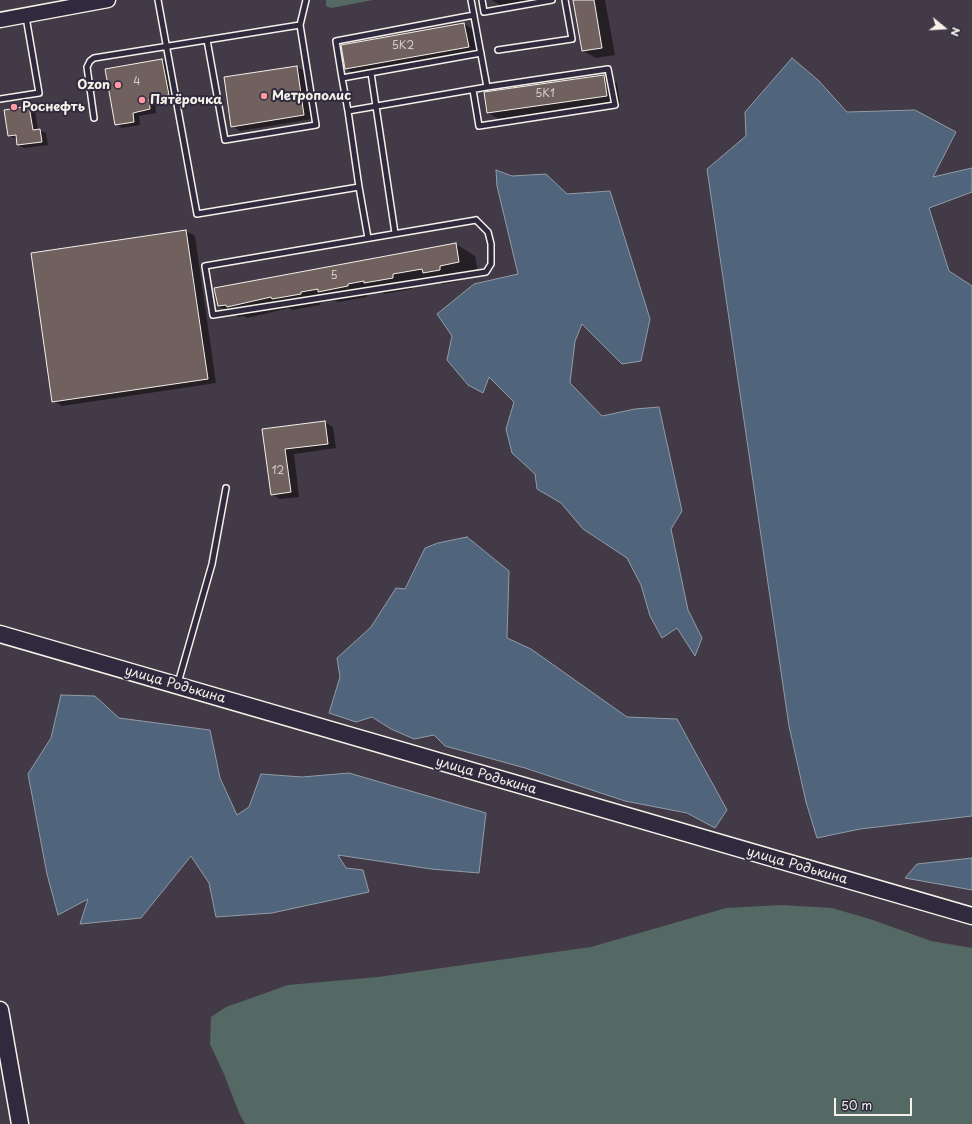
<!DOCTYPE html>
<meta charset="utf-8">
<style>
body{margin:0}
#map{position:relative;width:972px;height:1124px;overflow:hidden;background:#433a47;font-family:"Playpen Sans",sans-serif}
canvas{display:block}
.north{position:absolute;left:924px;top:8px;width:40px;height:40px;-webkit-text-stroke:3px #2f2a3d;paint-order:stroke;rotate:108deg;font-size:11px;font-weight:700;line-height:16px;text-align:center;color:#f4f1e8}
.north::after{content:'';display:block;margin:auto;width:14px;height:18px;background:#f4f1e8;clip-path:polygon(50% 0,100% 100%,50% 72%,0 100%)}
.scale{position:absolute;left:834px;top:1098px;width:78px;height:18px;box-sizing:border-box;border:2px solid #f4f1e8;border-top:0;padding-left:5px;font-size:12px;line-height:14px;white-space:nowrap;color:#f4f1e8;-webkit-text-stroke:3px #2f2a3d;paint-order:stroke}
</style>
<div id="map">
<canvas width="972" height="1124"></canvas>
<div class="north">N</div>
<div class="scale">50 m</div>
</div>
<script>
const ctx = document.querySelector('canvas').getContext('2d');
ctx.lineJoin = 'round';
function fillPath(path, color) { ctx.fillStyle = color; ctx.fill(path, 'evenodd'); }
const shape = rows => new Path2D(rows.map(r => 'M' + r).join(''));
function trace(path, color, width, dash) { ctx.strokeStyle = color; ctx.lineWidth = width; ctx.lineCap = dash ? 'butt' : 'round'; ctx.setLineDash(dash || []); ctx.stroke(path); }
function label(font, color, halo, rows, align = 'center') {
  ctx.font = font + ' "Playpen Sans",sans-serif'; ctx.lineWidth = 4; ctx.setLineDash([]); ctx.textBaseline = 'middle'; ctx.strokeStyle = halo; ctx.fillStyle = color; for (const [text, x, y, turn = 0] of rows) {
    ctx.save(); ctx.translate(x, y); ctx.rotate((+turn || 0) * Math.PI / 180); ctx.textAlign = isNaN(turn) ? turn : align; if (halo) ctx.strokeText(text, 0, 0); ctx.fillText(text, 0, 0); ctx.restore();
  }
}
fillPath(shape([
 [326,0,373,0,331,8,326,6],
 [782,905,832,908,873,920,931,941,972,948,972,1124,245,1124,239,1113,224,1074,210,1044,211,1017,226,1007,288,985,378,977,591,947,726,908]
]), '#546964');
const water = shape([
 [792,58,818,80,847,112,915,110,956,132,933,177,972,168,972,192,929,208,949,271,972,286,972,816,860,829,817,838,806,802,789,726,707,169,746,136,745,112,792,58],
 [496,170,512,176,546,174,567,194,610,191,650,319,641,361,622,364,582,324,575,341,570,383,602,416,635,409,659,407,682,511,671,529,688,610,702,638,695,656,677,628,662,638,650,616,641,585,627,558,583,529,561,503,537,489,535,474,512,453,506,429,514,402,489,377,483,393,468,385,447,360,452,336,437,314,474,284,518,274,497,186,496,170],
 [467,537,509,571,507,638,531,649,627,717,677,719,727,810,715,828,687,813,625,801,525,768,445,746,434,735,414,739,391,729,372,717,356,722,329,713,340,677,337,658,371,627,396,588,405,589,425,548,438,543,467,537],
 [61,695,95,696,119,718,210,730,220,778,237,815,249,807,261,774,302,777,349,773,486,813,479,873,431,869,338,855,346,868,363,870,369,892,272,913,216,917,209,883,191,856,141,918,80,924,88,899,58,915,47,874,28,774,51,738,61,695],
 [972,858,972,890,905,878,917,864,972,858]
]);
fillPath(water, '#50647c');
trace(water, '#929ca7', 1);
fillPath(shape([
 [492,0,555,0,506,9],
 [574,0,605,0,615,55,596,58,583,51],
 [464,24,477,32,481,54,359,76,346,69],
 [162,60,169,64,175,99,155,102,156,113,139,116,140,125,122,128,116,124,106,69],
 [297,67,306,72,312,119,240,131,232,126,225,78],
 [604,76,617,83,620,103,501,120,488,113],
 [29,107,35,111,38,130,46,133,48,145,24,148,18,145,17,139,9,136,5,111],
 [186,231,195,236,216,383,62,406,53,401],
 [456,244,475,256,478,273,459,277,459,281,443,284,438,281,412,285,412,289,384,294,381,292,367,294,367,297,338,302,334,300,320,303,320,305,292,310,289,308,247,318,244,316,238,317,218,306],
 [324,422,333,427,336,448,294,454,299,497,280,499,271,494,263,430]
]), '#0007');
const building = shape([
 [573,0,594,0,602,48,582,51,573,0],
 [464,23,469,47,345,69,341,45,464,23],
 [162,59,169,95,149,99,150,109,133,113,134,122,115,125,105,69,162,59],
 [297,66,304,115,231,127,224,77,297,66],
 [604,75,607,96,487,113,484,92,604,75],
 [29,106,33,130,40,129,42,142,17,145,16,135,8,136,4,110,29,106],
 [186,230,208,379,52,402,31,253,186,230],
 [456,243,459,262,440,266,440,270,423,273,422,269,393,274,393,278,364,283,364,281,348,284,348,286,318,292,318,289,301,292,301,294,272,299,271,297,227,307,226,305,218,306,214,288,456,243],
 [325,421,328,444,285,449,291,492,271,495,262,429,325,421]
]);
fillPath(building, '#71615e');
trace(building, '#f4f1e8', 1);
const lane = shape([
 [158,0,197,214,359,187,368,238],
 [471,0,487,87],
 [482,0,484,12,552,0],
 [474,15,336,41,342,78,481,53],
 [207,40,225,140,316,125,300,25,306,0],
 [498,50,572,39,565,0],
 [371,73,395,233],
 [342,78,348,111,487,87,608,69,615,105,479,126,473,90],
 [0,99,39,93,26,17],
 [348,111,359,187],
 [94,118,87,67,90,61,94,58,300,25],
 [476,220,488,232,491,244,491,264,486,272,213,315,205,266,476,220],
 [178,683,212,564,226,488]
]);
const secondary = shape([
 [0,20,108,0]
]);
const primary = shape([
 [0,634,972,916],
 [0,1010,20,1124]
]);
trace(lane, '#f4f1e8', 8);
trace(secondary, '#f4f1e8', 17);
trace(primary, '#f4f1e8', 19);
trace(lane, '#2f2a3d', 5);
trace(secondary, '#2f2a3d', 14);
trace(primary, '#2f2a3d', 16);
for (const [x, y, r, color] of [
 [118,85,4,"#ff9aa2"],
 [264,96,4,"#ff9aa2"],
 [142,100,4,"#ff9aa2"],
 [14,107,4,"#ff9aa2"]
]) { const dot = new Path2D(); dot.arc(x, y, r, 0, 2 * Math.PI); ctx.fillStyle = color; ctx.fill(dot); trace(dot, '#2f2a3d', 1.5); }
label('11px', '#d3cdc6', null, [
 ["5К2",403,46],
 ["4",137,82],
 ["5К1",545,94],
 ["5",334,276],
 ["12",278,471]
]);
label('bold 13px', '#f4f1e8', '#2f2a3d', [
 ["Ozon",110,85,"right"],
 ["Метрополис",272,96],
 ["Пятёрочка",150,100],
 ["Роснефть",22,107]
], 'left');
label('13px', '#f4f1e8', '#2f2a3d', [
 ["улица Родькина",175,685,16],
 ["улица Родькина",486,776,16],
 ["улица Родькина",797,866,16]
]);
</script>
